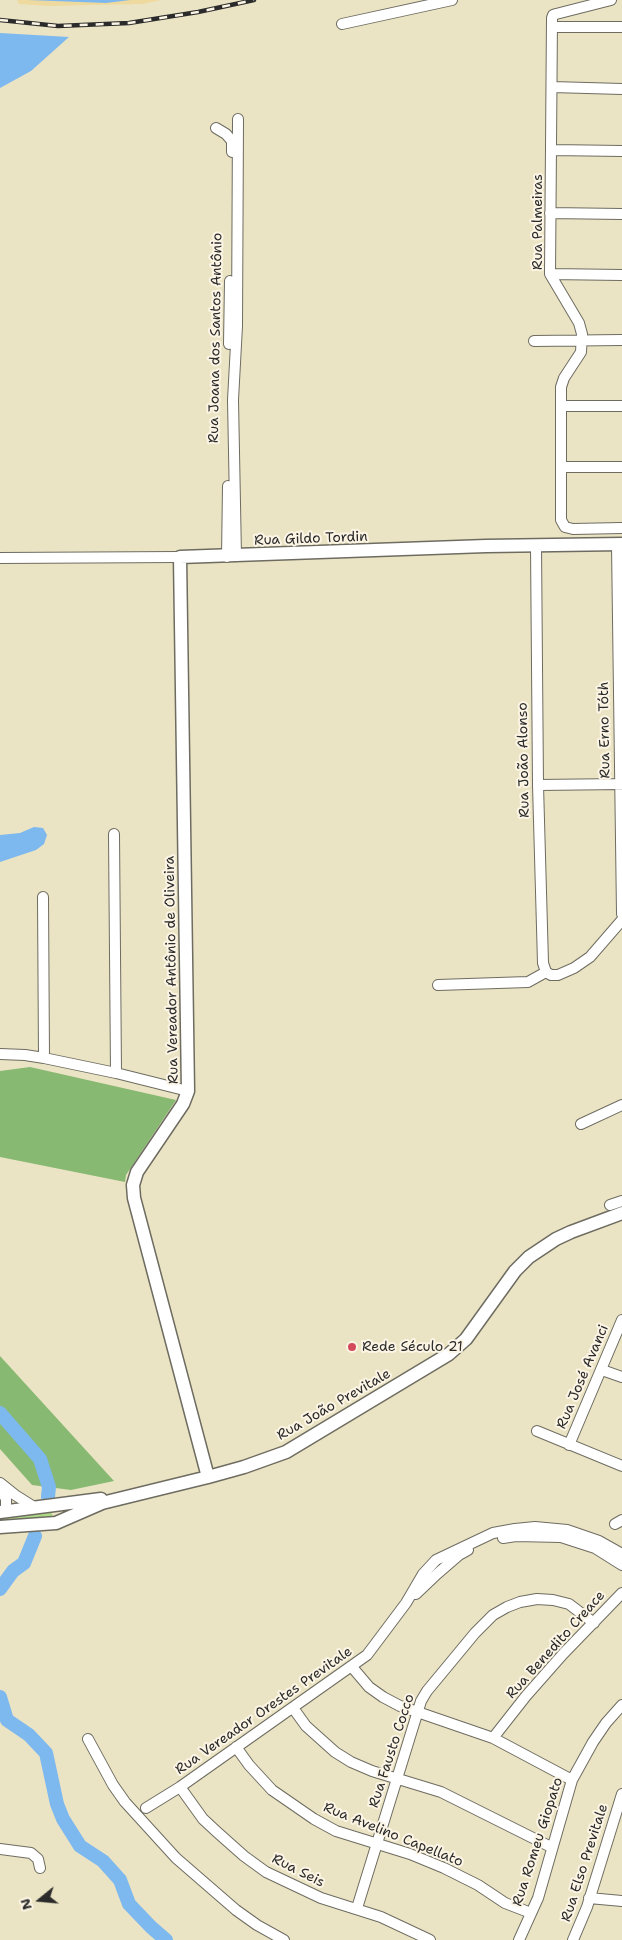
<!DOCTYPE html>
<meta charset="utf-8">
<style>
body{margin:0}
#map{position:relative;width:622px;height:1940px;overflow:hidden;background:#ebe4c4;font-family:"Shantell Sans",sans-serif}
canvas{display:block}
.north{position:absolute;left:15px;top:1875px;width:50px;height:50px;-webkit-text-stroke:4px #fcf5e5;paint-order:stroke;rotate:253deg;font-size:14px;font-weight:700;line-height:20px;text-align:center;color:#2b2b2b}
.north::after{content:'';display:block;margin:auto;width:18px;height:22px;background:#2b2b2b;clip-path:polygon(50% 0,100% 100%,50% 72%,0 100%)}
</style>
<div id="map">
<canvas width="622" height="1940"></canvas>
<div class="north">N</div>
</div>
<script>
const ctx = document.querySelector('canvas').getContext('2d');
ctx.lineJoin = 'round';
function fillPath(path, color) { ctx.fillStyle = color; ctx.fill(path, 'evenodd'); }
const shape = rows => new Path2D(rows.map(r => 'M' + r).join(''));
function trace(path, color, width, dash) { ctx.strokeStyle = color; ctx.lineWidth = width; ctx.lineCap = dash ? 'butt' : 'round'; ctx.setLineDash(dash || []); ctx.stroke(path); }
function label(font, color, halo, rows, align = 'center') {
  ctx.font = font + ' "Shantell Sans",sans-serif'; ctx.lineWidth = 4; ctx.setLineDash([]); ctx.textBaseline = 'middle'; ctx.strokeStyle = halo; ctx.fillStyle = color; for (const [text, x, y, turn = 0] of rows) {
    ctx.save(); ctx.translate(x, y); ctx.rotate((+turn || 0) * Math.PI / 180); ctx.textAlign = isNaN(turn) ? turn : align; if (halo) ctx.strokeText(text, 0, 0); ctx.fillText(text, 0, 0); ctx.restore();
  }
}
fillPath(shape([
 [51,1511,54,1519,0,1523,0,1518]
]), '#abd986');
fillPath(shape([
 [30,1067,176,1100,126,1175,125,1182,0,1157,0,1071],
 [0,1356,114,1481,71,1490,32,1485,0,1449]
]), '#88b973');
fillPath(shape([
 [17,0,161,0,143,4,49,6,19,4]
]), '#eeda9e');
fillPath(shape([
 [28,0,130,0,106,3],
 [0,33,69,37,31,71,0,88],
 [34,827,43,828,47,835,44,844,36,850,0,862,0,835,20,833]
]), '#7db8ef');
trace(shape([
 [0,1413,40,1459,49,1487,48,1497],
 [0,1589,13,1571,24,1563,35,1536],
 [0,1697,7,1720,29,1735,46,1753,57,1804,63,1819,80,1846,103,1861,120,1880,129,1904,151,1927,166,1940]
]), '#7db8ef', 14);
const minor = shape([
 [611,0,556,14,553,15,552,18,550,274,579,323,582,334,581,352,564,378,561,387,561,520,565,527,573,529,622,528],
 [342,24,452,0],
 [552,27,622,27],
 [552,87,622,89],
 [216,128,226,134,232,141,232,152],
 [552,150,622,151],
 [550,213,622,214],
 [550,274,622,275],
 [534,341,622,340],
 [229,344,230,281],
 [561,406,622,406],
 [562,467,622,467],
 [617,545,622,914],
 [536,546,538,785,543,963,546,972],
 [236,556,233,400,237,326,238,119],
 [227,557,228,486],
 [0,558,180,557],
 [538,785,622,784],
 [114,834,116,1073],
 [43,897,44,1058],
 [546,972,551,975,558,975,574,968,590,957,622,920],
 [438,985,528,982,546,972],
 [0,1054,25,1055,44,1058,116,1073,188,1091],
 [581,1124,622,1105],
 [610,1205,622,1201],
 [602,1370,622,1377],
 [537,1431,622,1466],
 [569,1445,622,1320],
 [0,1483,15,1495,34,1507],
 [0,1488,6,1499,6,1507,3,1512],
 [615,1524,622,1520],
 [503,1538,516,1536,561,1537,595,1548,622,1565],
 [416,1594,437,1574,459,1555,468,1550],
 [352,1667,369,1687,383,1697,400,1706,493,1738,572,1780],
 [293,1708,306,1726,335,1752,351,1762,372,1771,441,1792,551,1847],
 [493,1738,526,1696,563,1654,622,1593],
 [88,1739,113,1785,125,1802,176,1858,236,1910,257,1925,284,1940],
 [236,1747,249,1765,272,1790,314,1819,336,1831,410,1854,444,1868,478,1885,505,1903,531,1913],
 [180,1787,203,1819,217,1832,244,1856,266,1872,321,1898,381,1917,430,1940],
 [146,1808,180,1787,367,1655,406,1603,423,1574,436,1560,493,1533,515,1529,535,1527,567,1530,599,1541,622,1554],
 [0,1849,31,1853,38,1859,40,1868],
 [589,1898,622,1901],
 [357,1908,421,1701,427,1691,475,1633,493,1615,507,1607,520,1602,537,1599,553,1600,569,1604,594,1623],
 [519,1940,538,1898,572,1780,593,1742,606,1723,622,1705],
 [573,1940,587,1907,622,1794]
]);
const major = shape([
 [208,1477,134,1198,133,1185,137,1172,183,1104,188,1091,180,557,486,546,622,544],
 [0,1512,101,1499],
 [0,1527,56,1523,102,1503,208,1477,244,1467,286,1452,449,1354,466,1339,515,1271,529,1257,556,1239,571,1232,622,1213]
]);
trace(minor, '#6e6c61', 12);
trace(major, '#6e6c61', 15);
trace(minor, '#fff', 10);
trace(major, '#fff', 12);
const rail = shape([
 [0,20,58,26,129,23,198,12,254,0]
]);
trace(rail, '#2b2b2b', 4.5);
trace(rail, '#fcf5e5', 2.5, [8]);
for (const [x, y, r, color] of [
 [352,1347,5,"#d1495b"]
]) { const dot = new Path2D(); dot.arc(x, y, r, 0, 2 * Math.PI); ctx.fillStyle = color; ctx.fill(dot); trace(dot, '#fcf5e5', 2); }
label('14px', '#2b2b2b', '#fcf5e5', [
 ["Rua Palmeiras",538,222,-90],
 ["Rua Joana dos Santos Antônio",216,338,-89],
 ["Rua Gildo Tordin",311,539,-2],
 ["Rua Erno Tóth",605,730,-91],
 ["Rua João Alonso",524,760,-91],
 ["Rua Vereador Antônio de Oliveira",172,970,-91],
 ["Rua José Avanci",583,1377,-67],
 ["Rua João Previtale",334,1405,-30],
 ["Rua Benedito Creace",556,1645,-48],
 ["Rua Vereador Orestes Previtale",264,1711,-35],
 ["Rua Fausto Cocco",392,1751,-72],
 ["Rua Avelino Capellato",393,1835,22],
 ["Rua Romeu Giopato",538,1842,-72],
 ["Rua Elso Previtale",585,1863,-72],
 ["Rua Seis",298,1871,27]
]);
label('14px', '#2b2b2b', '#fcf5e5', [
 ["Rede Século 21",362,1347]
], 'left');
</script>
